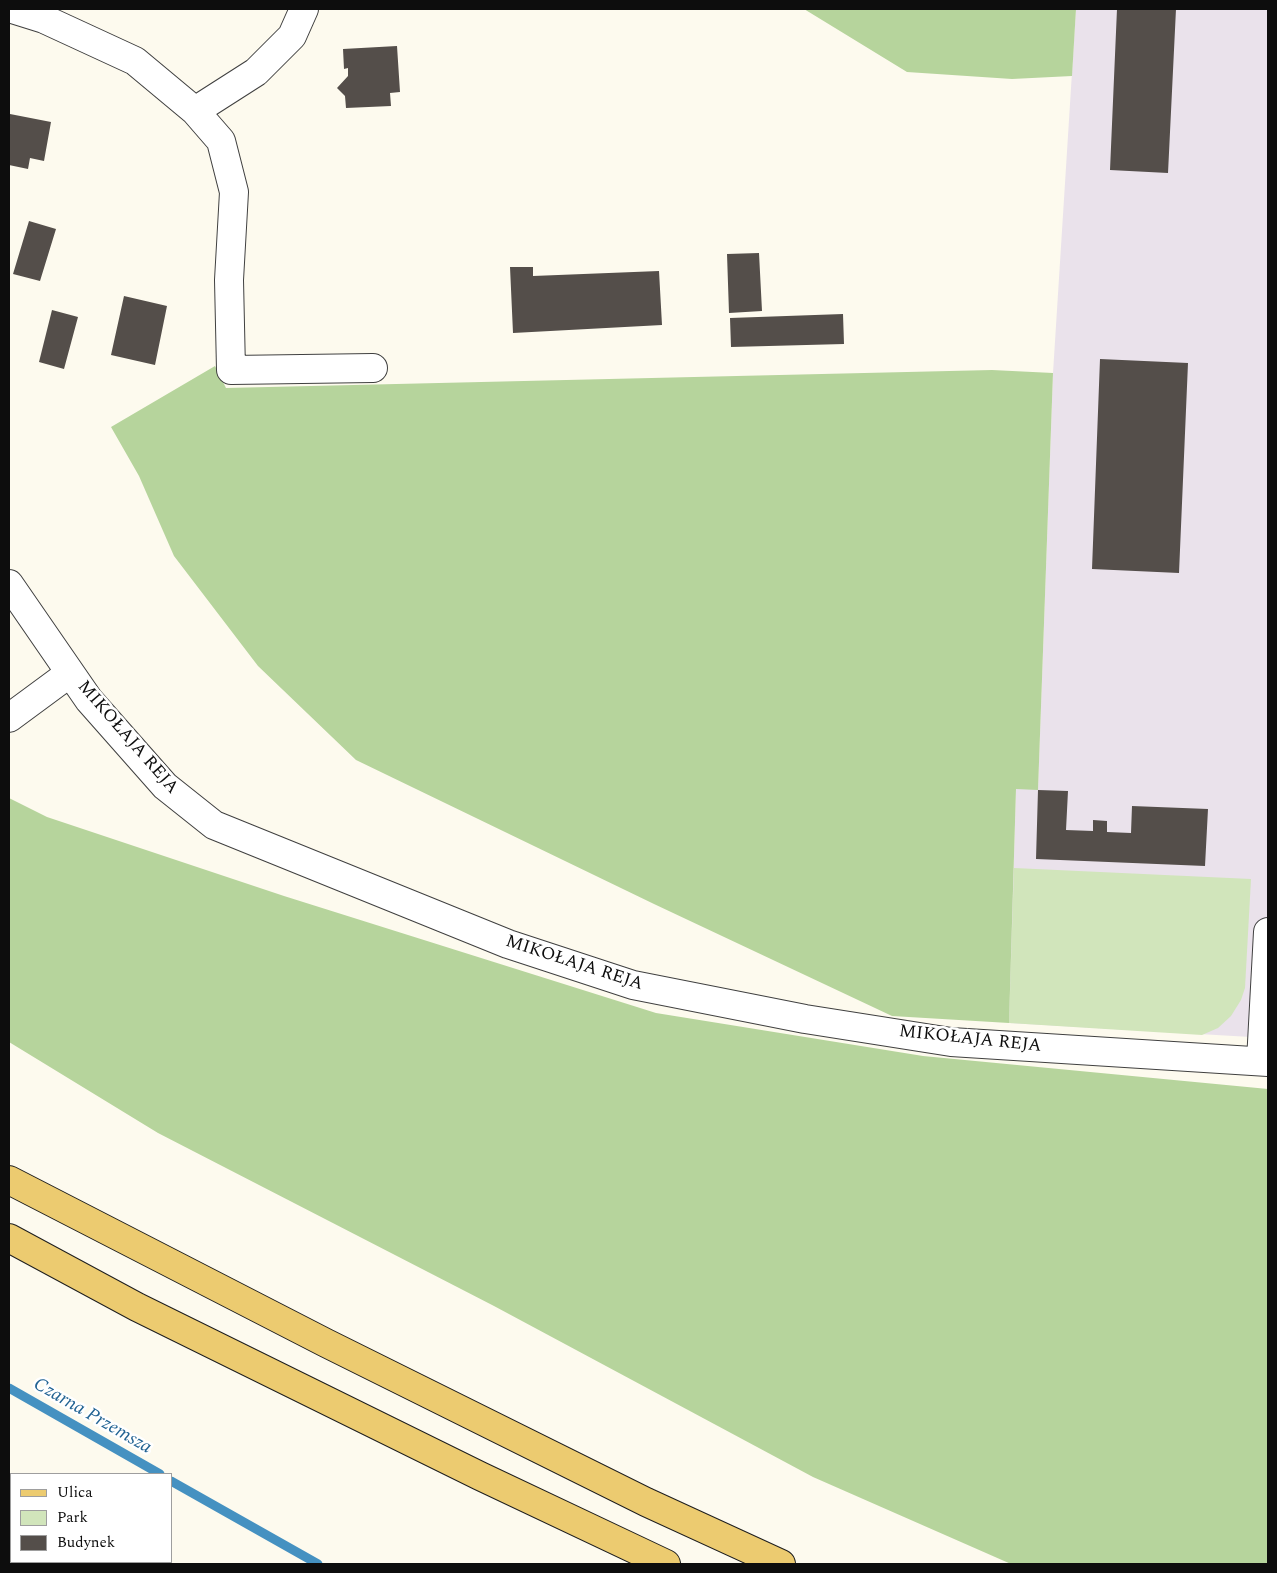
<!DOCTYPE html>
<meta charset="utf-8">
<style>
body{margin:0}
#map{position:relative;width:1277px;height:1573px;overflow:hidden;background:#fdfaee;font-family:Spectral,serif}
canvas{display:block}
.frame{position:absolute;inset:0;border:10px solid #0d0d0d;pointer-events:none}
.legend{position:absolute;left:10px;top:1473px;width:162px;height:90px;box-sizing:border-box;background:#fff;border:1px solid #9e9e9e;margin:0;padding:6px 9px;list-style:none;font-size:15px;color:#0d0d0d}
.legend li{display:flex;align-items:center;gap:10px;height:25px}
.legend b{width:25px;border:1px solid #9e9e9e}
</style>
<div id="map">
<canvas width="1277" height="1573"></canvas>
<div class="frame"></div>
<ul class="legend">
<li><b style="height:6px;background:#eccb70"></b>Ulica</li>
<li><b style="height:14px;background:#d1e5bb"></b>Park</li>
<li><b style="height:14px;background:#544e4a"></b>Budynek</li>
</ul>
</div>
<script>
const ctx = document.querySelector('canvas').getContext('2d');
ctx.lineJoin = 'round';
function fillPath(path, color) { ctx.fillStyle = color; ctx.fill(path, 'evenodd'); }
const shape = rows => new Path2D(rows.map(r => 'M' + r).join(''));
function trace(path, color, width, dash) { ctx.strokeStyle = color; ctx.lineWidth = width; ctx.lineCap = dash ? 'butt' : 'round'; ctx.setLineDash(dash || []); ctx.stroke(path); }
function label(font, color, halo, rows, align = 'center') {
  ctx.font = font + ' Spectral,serif'; ctx.lineWidth = 5; ctx.setLineDash([]); ctx.textBaseline = 'middle'; ctx.strokeStyle = halo; ctx.fillStyle = color; for (const [text, x, y, turn = 0] of rows) {
    ctx.save(); ctx.translate(x, y); ctx.rotate((+turn || 0) * Math.PI / 180); ctx.textAlign = isNaN(turn) ? turn : align; if (halo) ctx.strokeText(text, 0, 0); ctx.fillText(text, 0, 0); ctx.restore();
  }
}
fillPath(shape([
 [1076,9,1268,9,1268,1038,1009,1023,1016,789,1038,789,1053,373]
]), '#eae2eb');
fillPath(shape([
 [1014,868,1251,879,1245,988,1241,1000,1231,1016,1218,1028,1202,1035,1009,1023]
]), '#d1e5bb');
fillPath(shape([
 [804,9,1076,9,1072,76,1012,79,907,72],
 [215,366,226,388,992,370,1053,373,1038,790,1016,789,1009,1023,892,1016,654,904,356,760,258,666,174,556,139,476,111,427],
 [9,798,47,817,284,896,656,1013,923,1056,1268,1089,1268,1564,1011,1564,813,1477,494,1306,158,1133,9,1042]
]), '#b6d49c');
trace(shape([
 [9,1388,160,1474],
 [171,1481,318,1564]
]), '#4591c1', 9);
fillPath(shape([
 [1117,9,1176,9,1168,173,1110,170],
 [397,46,400,92,390,93,391,106,346,108,345,96,337,88,348,76,348,68,344,69,343,49],
 [10,114,51,122,44,161,30,158,28,169,9,165,9,121],
 [29,221,56,229,40,281,13,274],
 [759,253,762,311,729,313,727,254],
 [510,267,533,267,533,276,659,271,662,325,513,333],
 [124,296,167,306,155,365,111,355],
 [52,310,78,317,64,369,39,362],
 [843,314,844,344,731,347,730,318],
 [1100,359,1188,363,1179,573,1092,569],
 [1038,790,1068,791,1066,830,1093,831,1093,820,1107,821,1107,832,1131,833,1132,806,1208,809,1205,866,1036,859]
]), '#544e4a');
const minor = shape([
 [12,9,44,19,135,61,195,111,221,141,234,192,229,280,231,370,373,368],
 [195,111,256,72,292,36,304,9],
 [9,584,89,700,165,786,214,825,508,944,633,985,805,1019,951,1042,1268,1062],
 [9,718,70,673],
 [1261,1061,1268,932]
]);
const major = shape([
 [9,1180,326,1343,646,1502,781,1564],
 [9,1238,137,1307,480,1476,666,1564]
]);
trace(minor, '#404040', 30);
trace(major, '#1e1e1e', 30);
trace(minor, '#fff', 28);
trace(major, '#eccb70', 28);
label('18px', '#0d0d0d', '#fff', [
 ["MIKOŁAJA REJA",127,738,49],
 ["MIKOŁAJA REJA",574,964,18],
 ["MIKOŁAJA REJA",970,1040,6]
]);
label('italic 19px', '#226393', '#fff', [
 ["Czarna Przemsza",92,1417,30]
]);
</script>
